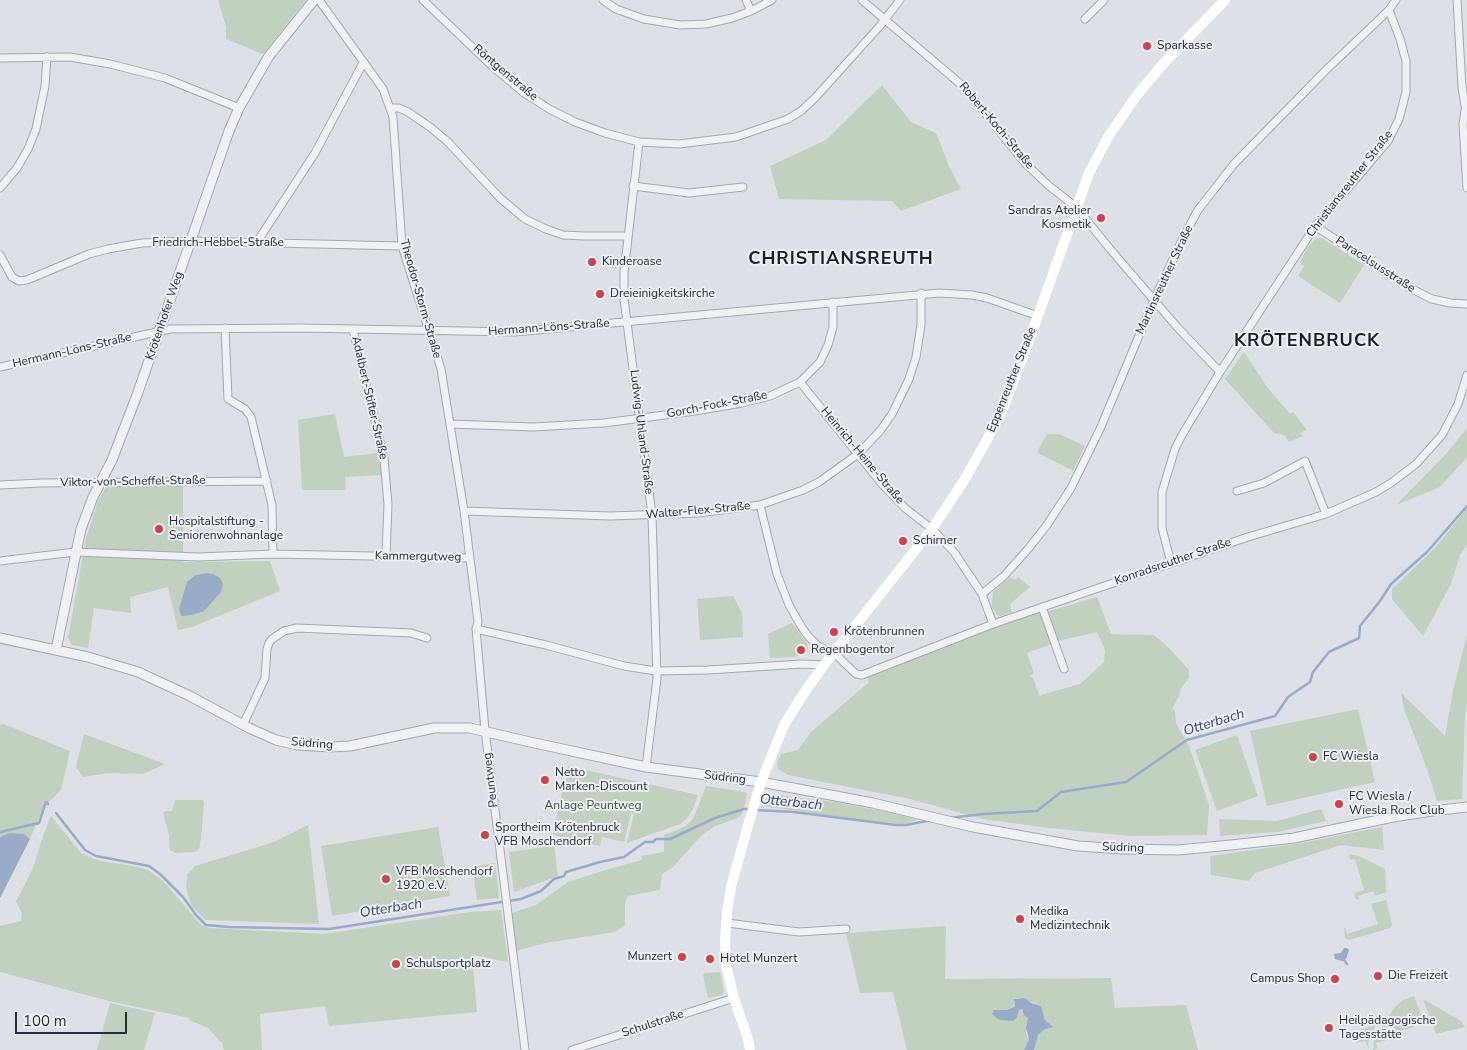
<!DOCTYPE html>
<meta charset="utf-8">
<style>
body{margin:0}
#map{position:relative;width:1467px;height:1050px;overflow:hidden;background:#dde0e7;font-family:"Nunito Sans",sans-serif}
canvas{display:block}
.scale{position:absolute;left:15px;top:1012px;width:112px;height:22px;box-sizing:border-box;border:2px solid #272d3d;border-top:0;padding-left:6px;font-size:15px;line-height:18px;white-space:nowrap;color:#272d3d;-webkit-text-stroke:4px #edeff4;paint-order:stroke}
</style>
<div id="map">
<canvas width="1467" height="1050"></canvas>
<div class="scale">100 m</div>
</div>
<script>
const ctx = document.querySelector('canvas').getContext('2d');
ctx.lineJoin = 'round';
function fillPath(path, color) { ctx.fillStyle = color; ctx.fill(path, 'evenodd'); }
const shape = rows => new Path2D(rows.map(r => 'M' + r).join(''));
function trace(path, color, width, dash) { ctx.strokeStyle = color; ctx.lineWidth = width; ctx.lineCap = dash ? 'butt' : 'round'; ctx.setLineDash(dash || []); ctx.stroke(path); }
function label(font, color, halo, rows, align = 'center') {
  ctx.font = font + ' "Nunito Sans",sans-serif'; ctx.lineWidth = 4; ctx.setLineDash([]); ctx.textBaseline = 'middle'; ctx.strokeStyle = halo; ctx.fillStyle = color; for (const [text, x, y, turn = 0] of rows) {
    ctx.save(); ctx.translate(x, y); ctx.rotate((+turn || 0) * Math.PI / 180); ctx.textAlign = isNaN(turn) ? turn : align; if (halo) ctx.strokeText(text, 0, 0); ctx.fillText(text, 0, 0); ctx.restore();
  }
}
fillPath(shape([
 [218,0,306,0,263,54,226,39,226,27],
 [882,85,911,122,936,133,949,166,961,189,901,211,892,201,779,199,770,166,826,140],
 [1317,238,1322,238,1364,265,1340,303,1298,276,1304,266,1300,262,1307,248],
 [1244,352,1267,387,1290,414,1293,412,1307,430,1300,433,1303,436,1289,442,1284,435,1274,433,1225,379],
 [335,414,344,457,379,453,382,475,345,477,346,490,302,490,298,420],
 [1467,428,1467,457,1440,487,1396,505,1447,453],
 [1047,434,1059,434,1085,446,1073,471,1038,453,1038,450],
 [183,485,183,562,270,561,280,591,192,627,178,630,168,587,130,597,131,613,94,608,88,648,72,645,68,638,86,538,98,501,106,487],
 [1467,508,1467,544,1460,555,1451,584,1423,636,1392,599,1392,589,1436,547],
 [1010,577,1015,580,1018,577,1030,587,1010,604,1012,612,1001,616,997,615,992,607,993,592],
 [733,596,742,613,743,637,700,640,697,599],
 [1097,597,1111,634,1154,635,1168,647,1189,670,1189,678,1181,688,1179,696,1172,709,1175,710,1176,723,1189,746,1209,805,1207,835,1130,836,1049,828,983,819,910,799,788,775,778,769,777,763,781,754,798,750,811,732,869,682,867,675,1039,611,1052,644,1027,653,1034,673,1029,676,1033,678,1040,697,1041,695,1080,684,1104,662,1105,650,1097,632,1058,641,1046,612],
 [792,623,807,643,808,649,805,654,794,657,770,658,768,634],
 [1467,634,1467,703,1465,715,1462,799,1437,801,1427,769,1404,709,1401,693,1445,736,1453,691],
 [1358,709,1375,782,1267,806,1250,731],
 [4,724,70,751,61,790,43,808,30,839,24,834,10,833,0,837,0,725],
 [84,734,165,764,143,774,109,773,83,777,76,767],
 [1237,735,1258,796,1217,811,1195,750],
 [568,766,639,782,698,795,693,809,687,818,680,824,627,843,634,814,631,813,624,842,602,837,600,846,553,835],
 [706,786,745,792,747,794,743,812,738,818,715,826,702,835,673,867,662,874,660,890,628,896,625,903,625,925,615,932,545,943,516,951,512,913,536,905,568,882,609,869,642,860,642,856,664,852,664,835,684,827,693,819],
 [779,795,835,802,892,813,918,820,904,824,861,820,762,806,764,800],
 [175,800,203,800,204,802,201,839,199,849,195,852,175,853,170,850,169,835,163,813,165,811,172,811],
 [1321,809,1326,821,1278,832,1220,836,1219,819,1277,821],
 [51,816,81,853,99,861,133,866,148,870,164,882,201,925,209,928,324,934,470,912,501,910,508,962,472,955,477,1012,329,1026,325,1006,260,1014,262,1050,224,1050,222,1043,208,1028,189,1020,189,1018,109,1001,0,972,0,926,21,921,22,913,16,902,33,868,43,836],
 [308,825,319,924,206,920,192,907,186,888,187,875,195,866,274,842],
 [438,827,450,896,332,916,321,846],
 [1382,827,1384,850,1341,845,1255,873,1249,881,1211,875,1210,856,1296,844],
 [554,846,558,876,514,892,509,852],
 [1349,854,1359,856,1385,869,1386,892,1375,896,1373,891,1358,896,1359,899,1356,900,1354,893,1364,890,1355,859,1350,860],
 [495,863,499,898,477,900,472,867],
 [1386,900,1392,925,1390,928,1349,940,1345,938,1344,928,1345,928,1347,934,1378,924,1371,904],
 [946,926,945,979,1111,978,1115,1008,1186,1005,1198,1050,1034,1050,1038,1035,1045,1029,1051,1027,1045,1020,1041,1006,1019,998,1014,999,1015,1005,1011,1008,1007,1010,997,1010,999,1020,1013,1021,1017,1018,1019,1010,1022,1009,1023,1013,1028,1017,1026,1033,1029,1039,1024,1050,907,1050,893,992,860,993,846,933],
 [720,972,724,992,722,995,708,998,703,975,705,973],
 [1414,996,1421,1015,1412,1019,1414,1027,1389,1034,1390,1039,1376,1043,1377,1049,1373,1050,1374,1041,1377,1035,1394,1008,1403,1000],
 [1423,999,1461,1021,1465,1027,1436,1034],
 [110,1003,155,1013,144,1050,97,1050],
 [1376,1024,1368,1042,1369,1050,1365,1041,1356,1043,1355,1037,1358,1036,1358,1031]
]), '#c1d0bf');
fillPath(shape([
 [206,573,213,574,220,578,223,584,221,592,204,611,192,615,181,616,179,609,187,582,196,575],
 [10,833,24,834,30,839,0,898,0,837],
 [1344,948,1347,948,1349,950,1346,959,1342,961,1335,959,1334,954,1341,953],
 [1025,998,1031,1003,1041,1006,1045,1020,1053,1027,1045,1029,1038,1035,1034,1050,1024,1050,1029,1039,1026,1028,1028,1018,1024,1015,1022,1009,1019,1010,1017,1018,1013,1021,999,1020,992,1014,994,1010,1007,1010,1014,1007,1015,1005,1014,999]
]), '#99abc6');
trace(shape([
 [756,810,794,812,896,825,906,825,932,820],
 [56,813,85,850,96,856,149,866,160,874,183,897,196,915,206,925,229,927,329,929,521,899,541,891,554,879,564,876,566,872,600,862,624,857,645,842,653,842,656,839,670,839,715,818,744,809,750,809],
 [949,818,983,814,1037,811,1061,792,1126,782,1187,740,1275,716,1288,697,1310,682,1313,672,1329,652,1359,638,1360,626,1380,601,1391,584,1427,552,1467,506],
 [0,832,39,823,46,802,48,804],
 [1344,960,1347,964]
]), '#99abc6', 2.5);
const minor = shape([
 [319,0,383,89,393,117,402,246,441,369,464,511,478,622,476,629,485,730,525,1050],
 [423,0,492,66,524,93,551,110,575,122,605,133,639,142,679,144,736,137,788,119,801,111,815,98,879,27,900,0],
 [603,0,616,9,644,19,680,25,706,24,732,18,751,11,772,0],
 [746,0,751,11],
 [862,0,964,87,1025,163,1048,185,1076,207,1110,249,1178,328,1220,372],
 [1457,0,1462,87,1465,106],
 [1085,19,1104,0],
 [0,58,70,57,110,64,165,78,239,108],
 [1466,104,1463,124,1467,188],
 [391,108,399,108,408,112,430,127,448,142,500,198,525,219,546,229,563,235,584,236,627,236],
 [639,142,624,273,624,299,652,515,657,679,646,767],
 [633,186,689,193,743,187],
 [0,188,17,168,28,149,36,129,45,86,47,57],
 [1315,226,1410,288,1432,299,1450,303,1467,304],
 [257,242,315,153,363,63],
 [0,255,12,277,19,281,27,280,89,254,108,249,142,243,190,241,402,246],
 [225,328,228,399,245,409,251,417,272,505,273,554],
 [353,330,384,458,388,504,386,556],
 [0,367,170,329,301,328,515,332,939,293,972,295,987,298,1038,316],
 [800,382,882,484,905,508,932,529,954,552,982,594,993,624],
 [450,424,533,427,604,423,695,411,742,403,770,396,800,382,820,362,828,345,833,327,833,302],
 [0,485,41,483,267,481],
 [1237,491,1264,483,1305,461,1326,514],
 [760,505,777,574,789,605,801,626,808,636,818,646,834,653,856,674,862,675,993,624,1248,537,1326,514,1376,492,1391,483,1416,464,1442,435,1458,404,1467,375],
 [464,511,610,516,698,513,760,505,803,490,819,482,858,454,880,431,892,414,909,379,916,357,921,325,921,293],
 [0,561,75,552,198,557,273,554,470,558],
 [1171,563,1162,528,1162,492,1175,449,1182,435,1220,372,1314,228,1388,141,1399,119,1406,92,1406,61,1400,39,1389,10],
 [982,594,1004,576,1028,549,1047,525,1071,488,1100,429,1154,300,1184,236,1198,210,1234,164,1325,71,1389,10,1396,0],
 [1042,607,1064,669],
 [476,629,546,645,624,666,656,671,708,670,802,664,824,665],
 [243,725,265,678,267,649,269,643,272,639,284,631,297,628,411,633,427,638],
 [727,923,799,932,846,929],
 [572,1050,734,998]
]);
const tertiary = shape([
 [0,638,88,657,138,672,190,696,249,728,276,740,297,745,331,747,350,746,434,728,470,728,530,742,646,767,761,782,873,803,973,827,1078,846,1123,849,1178,850,1231,845,1294,838,1393,817,1432,811,1467,807],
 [56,650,81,529,93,497,112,460,137,395,229,131,239,108,269,56,314,0]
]);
trace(minor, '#a3a7b1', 9);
trace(tertiary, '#a3a7b1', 11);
trace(minor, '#f0f1f5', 7);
trace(tertiary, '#f0f1f5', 9);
trace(shape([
 [750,1050,748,1039,734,998,726,965,725,940,727,912,731,887,747,829,761,782,784,725,804,693,824,665,932,529,965,479,984,445,1003,409,1030,338,1089,173,1108,137,1137,95,1163,64,1225,0]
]), '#fff', 10);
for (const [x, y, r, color] of [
 [1147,46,5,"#ca444c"],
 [1101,218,5,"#ca444c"],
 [592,262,5,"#ca444c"],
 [600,294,5,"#ca444c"],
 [159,529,5,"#ca444c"],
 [903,541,5,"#ca444c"],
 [834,632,5,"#ca444c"],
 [801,650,5,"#ca444c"],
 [1313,757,5,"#ca444c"],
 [545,780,5,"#ca444c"],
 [1339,804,5,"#ca444c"],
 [485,835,5,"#ca444c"],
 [386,879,5,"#ca444c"],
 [1020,919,5,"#ca444c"],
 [682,957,5,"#ca444c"],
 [710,959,5,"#ca444c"],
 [396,964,5,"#ca444c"],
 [1378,976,5,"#ca444c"],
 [1335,979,5,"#ca444c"],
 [1329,1028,5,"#ca444c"]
]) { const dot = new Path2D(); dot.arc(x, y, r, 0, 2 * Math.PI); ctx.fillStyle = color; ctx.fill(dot); trace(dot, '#edeff4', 2); }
label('12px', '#272d3d', '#edeff4', [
 ["Sparkasse",1157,46],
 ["Sandras Atelier",1091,211,"right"],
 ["Kosmetik",1091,225,"right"],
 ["Kinderoase",602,262],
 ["Dreieinigkeitskirche",610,294],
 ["Hospitalstiftung -",169,522],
 ["Seniorenwohnanlage",169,536],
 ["Schirner",913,541],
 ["Krötenbrunnen",844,632],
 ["Regenbogentor",811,650],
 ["FC Wiesla",1323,757],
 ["Netto",555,773],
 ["Marken-Discount",555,787],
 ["FC Wiesla /",1349,797],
 ["Wiesla Rock Club",1349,811],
 ["Sportheim Krötenbruck",495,828],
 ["VFB Moschendorf",495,842],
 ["VFB Moschendorf",396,872],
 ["1920 e.V.",396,886],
 ["Medika",1030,912],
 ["Medizintechnik",1030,926],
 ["Munzert",672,957,"right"],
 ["Hotel Munzert",720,959],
 ["Schulsportplatz",406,964],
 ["Die Freizeit",1388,976],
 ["Campus Shop",1325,979,"right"],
 ["Heilpädagogische",1339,1021],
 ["Tagesstätte",1339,1035]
], 'left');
label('12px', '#272d3d', '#edeff4', [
 ["Röntgenstraße",505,73,40],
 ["Robert-Koch-Straße",996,126,50],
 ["Christiansreuther Straße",1350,184,-52],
 ["Friedrich-Hebbel-Straße",218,243],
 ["Paracelsusstraße",1375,265,33],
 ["Martinsreuther Straße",1165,280,-65],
 ["Theodor-Storm-Straße",420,299,74],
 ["Krötenhofer Weg",165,316,-71],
 ["Hermann-Löns-Straße",549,328,-4],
 ["Hermann-Löns-Straße",72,351,-13],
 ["Eppenreuther Straße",1012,380,-68],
 ["Adalbert-Stifter-Straße",369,398,77],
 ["Gorch-Fock-Straße",717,405,-11],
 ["Ludwig-Uhland-Straße",641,432,83],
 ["Heinrich-Heine-Straße",862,456,50],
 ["Viktor-von-Scheffel-Straße",133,482,-1],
 ["Walter-Flex-Straße",698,511,-5],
 ["Kammergutweg",418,557,1],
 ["Konradsreuther Straße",1173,562,-19],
 ["Südring",312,744,5],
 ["Südring",725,778,7],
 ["Peuntweg",491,780,-97],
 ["Südring",1123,848,2],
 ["Schulstraße",653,1024,-18]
]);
label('12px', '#385835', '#edeff4', [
 ["Anlage Peuntweg",593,806]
]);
label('italic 14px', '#33486f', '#edeff4', [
 ["Otterbach",1214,723,-17],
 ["Otterbach",791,803,6],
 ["Otterbach",391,909,-9]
]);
ctx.letterSpacing = '1px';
label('bold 18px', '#1a1e2d', '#edeff4', [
 ["CHRISTIANSREUTH",841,260],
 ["KRÖTENBRUCK",1307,342]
]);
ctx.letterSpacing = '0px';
</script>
